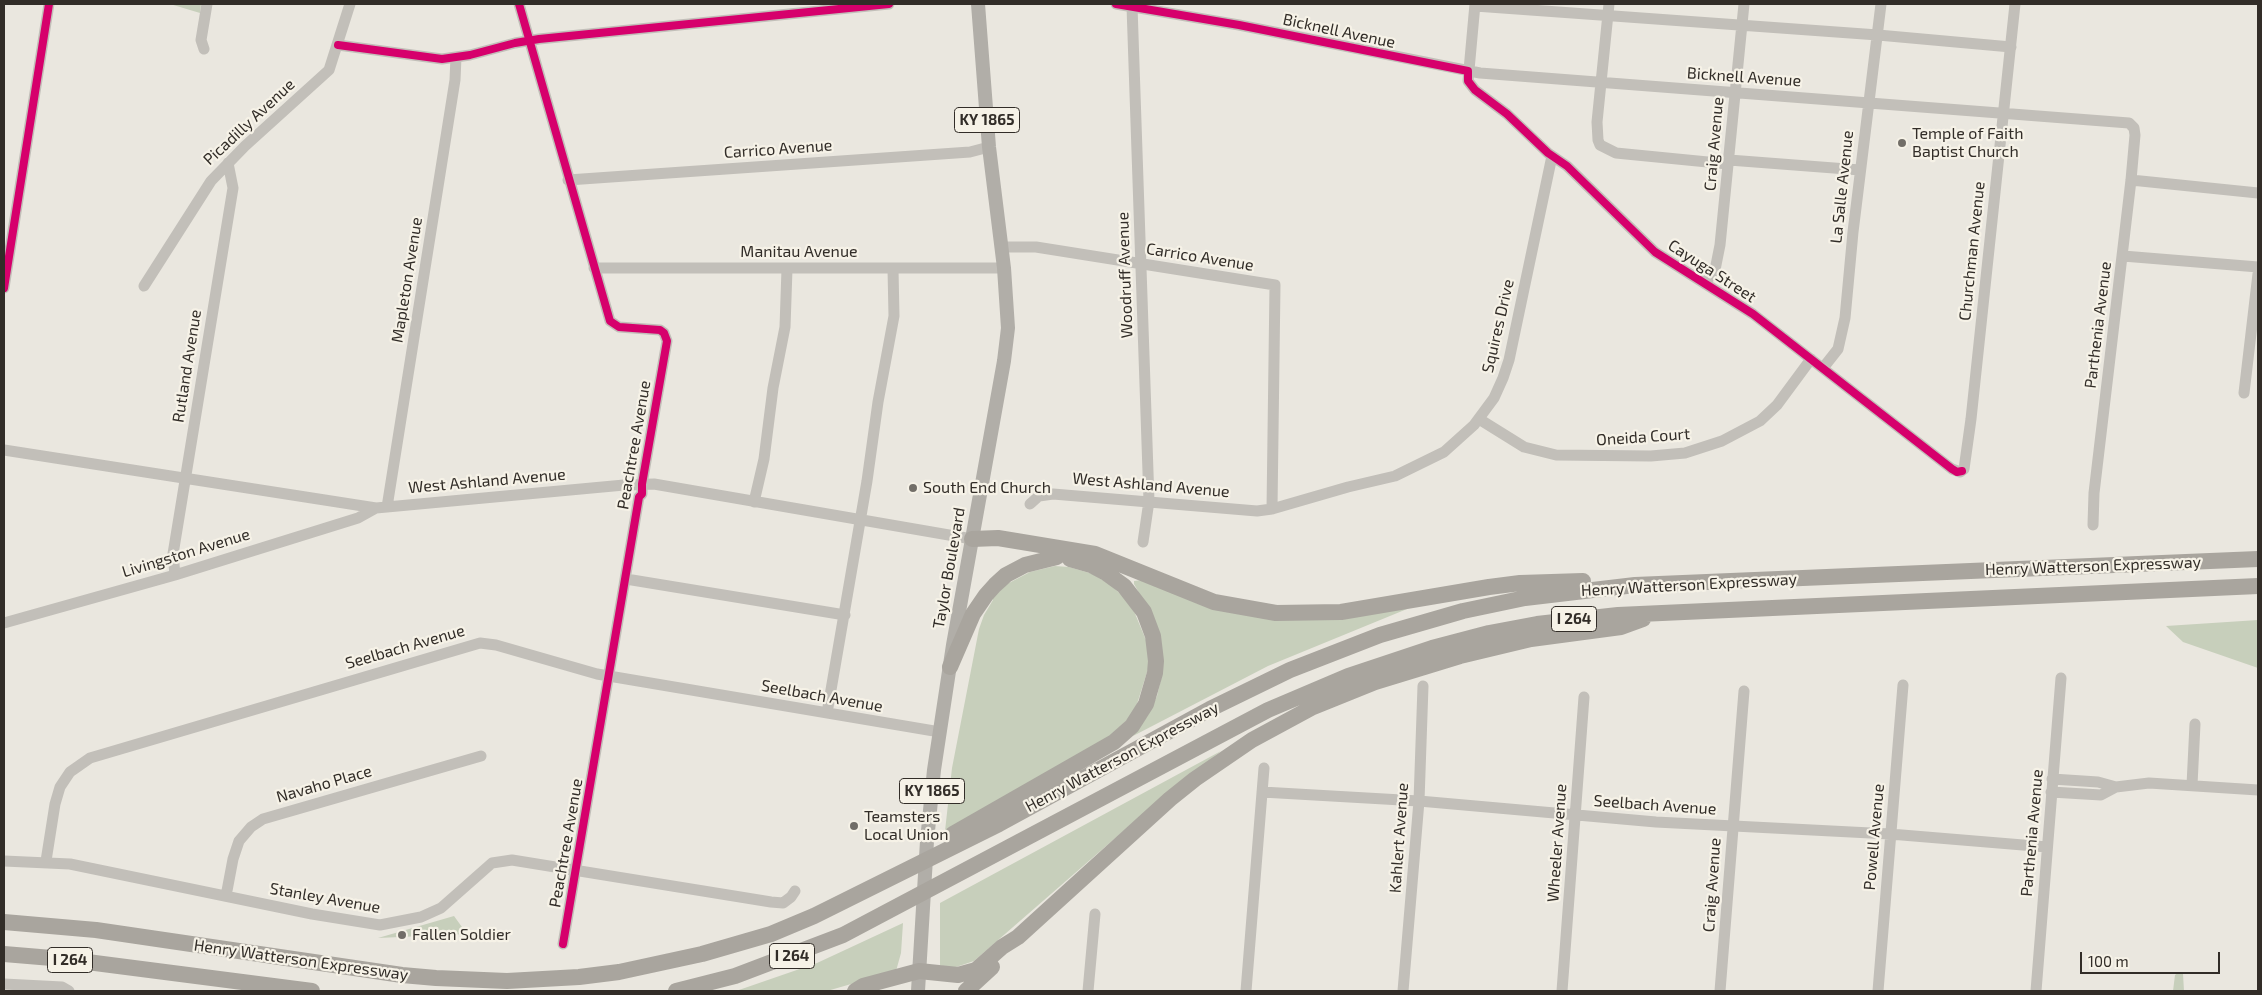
<!DOCTYPE html>
<style>
body{margin:0}
#map{position:relative;width:2262px;height:995px;overflow:hidden;background:#eae7df;font-family:"Exo 2",sans-serif}
canvas{display:block}
.frame{position:absolute;inset:0;border:5px solid #322d28;pointer-events:none}
.scale{position:absolute;left:2080px;top:952px;width:140px;height:22px;box-sizing:border-box;border:2px solid #322d28;border-top:0;padding-left:6px;font-size:15px;line-height:18px;white-space:nowrap;color:#322d28;-webkit-text-stroke:4px #f6f2e7;paint-order:stroke}
</style>
<div id="map">
<canvas width="2262" height="995"></canvas>
<div class="frame"></div>
<div class="scale">100 m</div>
</div>
<script>
const ctx = document.querySelector('canvas').getContext('2d');
ctx.lineJoin = 'round';
function fillPath(path, color) { ctx.fillStyle = color; ctx.fill(path, 'evenodd'); }
const shape = rows => new Path2D(rows.map(r => 'M' + r).join(''));
function trace(path, color, width, dash) { ctx.strokeStyle = color; ctx.lineWidth = width; ctx.lineCap = dash ? 'butt' : 'round'; ctx.setLineDash(dash || []); ctx.stroke(path); }
function label(font, color, halo, rows, align = 'center') {
  ctx.font = font + ' "Exo 2",sans-serif'; ctx.lineWidth = 4.5; ctx.setLineDash([]); ctx.textBaseline = 'middle'; ctx.strokeStyle = halo; ctx.fillStyle = color; for (const [text, x, y, turn = 0] of rows) {
    ctx.save(); ctx.translate(x, y); ctx.rotate((+turn || 0) * Math.PI / 180); ctx.textAlign = isNaN(turn) ? turn : align; if (halo) ctx.strokeText(text, 0, 0); ctx.fillText(text, 0, 0); ctx.restore();
  }
}
fillPath(shape([
 [170,4,201,4,200,13],
 [1055,566,1069,567,1093,574,1112,586,1131,604,1148,645,1148,669,1137,704,1130,717,1109,737,945,831,952,768,979,629,984,615,993,600,992,598,1007,584,1030,572],
 [1142,580,1215,607,1407,609,1268,666,1133,736,1148,715,1157,696,1162,675,1138,591,1134,584,1134,581],
 [2258,620,2258,668,2183,642,2166,626],
 [1221,751,1144,813,974,961,950,969,940,965,940,903],
 [454,916,467,934,378,938],
 [903,923,901,953,896,971,827,991,736,991,817,963],
 [2179,972,2183,974,2184,991,2173,991,2175,975]
]), '#c7cfbb');
trace(shape([
 [519,4,610,321,619,327,660,330,664,333,667,341,642,484,642,494,639,497,563,944],
 [1116,4,1239,25,1480,73,2129,123,2134,128,2135,135,2131,180,2094,493,2093,525],
 [1475,4,1468,81,1475,90,1507,114,1548,153,1567,166,1655,252,1753,314,1952,469,1960,472,1964,469,1971,419,2015,4],
 [1609,4,1597,122,1598,140,1600,145,1616,153,1728,164],
 [1132,6,1149,501,1143,542],
 [1475,6,1878,35,2011,47],
 [338,45,442,59,470,55,515,43,539,39,889,4],
 [204,49,201,40,207,4],
 [1729,160,1860,170],
 [568,180,970,152,989,147],
 [2131,180,2258,193],
 [1001,247,1036,247,1275,285,1272,509],
 [2123,256,2258,267],
 [594,268,1004,268],
 [1705,283,1715,270,1720,245,1744,4],
 [144,286,211,181,245,146,329,70,350,4],
 [4,288,49,4],
 [1823,368,1838,349,1845,318,1853,232,1881,4],
 [2244,393,2258,274],
 [1479,419,1524,447,1556,455,1651,456,1685,453,1722,441,1760,421,1777,405,1811,359],
 [4,450,376,508,624,485,654,484,972,539],
 [754,502,764,459,773,388,785,327,787,269],
 [1030,504,1039,496,1053,494,1257,511,1272,509,1348,487,1395,476,1444,452,1474,425,1494,398,1503,378,1509,360,1552,156],
 [387,507,455,80,456,57],
 [175,575,173,554,233,188,228,163],
 [626,579,845,615],
 [4,623,175,575,358,518,376,508],
 [827,713,867,481,878,402,894,316,893,269],
 [2052,779,2098,782,2116,787],
 [2192,785,2195,724],
 [1262,792,1419,801,1656,822,1890,834,2047,847],
 [2051,792,2101,795,2116,787,2149,783,2258,790],
 [4,861,70,864,312,914,380,925,421,917,441,908,492,863,512,860,771,902,783,903,791,897,795,891],
 [46,861,55,804,60,787,70,772,90,758,480,643,496,645,597,674,940,732],
 [226,896,233,859,239,841,251,827,263,819,481,756],
 [4,984,62,987,69,991],
 [1088,991,1095,914],
 [1246,991,1264,768],
 [1403,991,1419,801,1423,686],
 [1562,991,1584,697],
 [1720,991,1744,691],
 [1878,991,1903,685],
 [2036,991,2061,678]
]), '#c2bfb9', 11);
trace(shape([
 [918,991,927,841,934,770,953,645,1004,361,1008,328,1004,268,989,147,978,4]
]), '#b1aea8', 14);
trace(shape([
 [972,539,998,538,1095,554,1214,602,1276,613,1341,612,1489,587,1520,583,1583,581],
 [950,667,973,614,986,595,995,585,1006,575,1025,565,1057,557],
 [952,837,953,834,1114,742,1132,726,1146,704,1155,673,1156,661,1153,636,1144,612,1124,586,1106,573,1091,565,1070,559],
 [4,922,96,930,402,975,436,978,507,981,579,977,619,972,702,954,771,934,814,916,999,824,1210,709,1290,670,1380,635,1463,611,1525,598,1635,585,2258,559],
 [4,954,64,959,312,991],
 [676,991,735,976,843,935,1268,710,1348,676,1432,648,1489,633,1537,624,1618,615,2258,586],
 [855,991,863,986,919,971,958,975,976,970,1002,947,1018,937,1170,799,1195,779,1252,740,1313,707,1375,682,1460,656,1531,639,1621,627,1643,619],
 [966,991,992,967]
]), '#a9a59e', 16);
trace(shape([
 [519,4,610,321,619,327,660,330,664,333,667,341,642,484,642,494,639,497,563,944],
 [1116,4,1239,25,1468,71,1468,81,1475,90,1507,114,1548,153,1567,166,1655,252,1753,314,1952,469,1957,472,1962,471],
 [338,45,442,59,470,55,515,43,539,39,889,4],
 [4,288,49,4]
]), '#d6006c', 8);
for (const [x, y, r, color] of [
 [1902,143,5,"#726e68"],
 [913,488,5,"#726e68"],
 [854,826,5,"#726e68"],
 [402,935,5,"#726e68"]
]) { const dot = new Path2D(); dot.arc(x, y, r, 0, 2 * Math.PI); ctx.fillStyle = color; ctx.fill(dot); trace(dot, '#f6f2e7', 2); }
for (const [x, y, w] of [
 [987,120,65],
 [1574,619,45],
 [932,791,65],
 [792,956,45],
 [70,960,45]
]) { const box = new Path2D(); box.roundRect(x - w / 2, y - 12.5, w, 25, 4); ctx.fillStyle = '#f6f2e7'; ctx.fill(box); trace(box, '#322d28', 1); }
label('bold 15px', '#322d28', null, [
 ["KY 1865",987,120],
 ["I 264",1574,619],
 ["KY 1865",932,791],
 ["I 264",792,956],
 ["I 264",70,960]
]);
label('16px', '#322d28', '#f6f2e7', [
 ["Bicknell Avenue",1339,31,12],
 ["Bicknell Avenue",1744,77,4],
 ["Picadilly Avenue",249,122,-43],
 ["Craig Avenue",1714,144,-85],
 ["Carrico Avenue",778,149,-4],
 ["La Salle Avenue",1842,187,-84],
 ["Churchman Avenue",1972,251,-84],
 ["Manitau Avenue",799,252],
 ["Carrico Avenue",1200,257,9],
 ["Cayuga Street",1712,271,33],
 ["Woodruff Avenue",1125,275,-92],
 ["Mapleton Avenue",407,280,-81],
 ["Parthenia Avenue",2098,325,-83],
 ["Squires Drive",1498,326,-77],
 ["Rutland Avenue",187,366,-81],
 ["Oneida Court",1643,437,-4],
 ["Peachtree Avenue",634,445,-80],
 ["West Ashland Avenue",487,481,-5],
 ["West Ashland Avenue",1151,485,5],
 ["Livingston Avenue",186,553,-17],
 ["Henry Watterson Expressway",2093,566,-2],
 ["Taylor Boulevard",949,568,-80],
 ["Henry Watterson Expressway",1689,585,-3],
 ["Seelbach Avenue",405,647,-16],
 ["Seelbach Avenue",822,696,10],
 ["Henry Watterson Expressway",1122,757,-28],
 ["Navaho Place",324,784,-16],
 ["Seelbach Avenue",1655,805,4],
 ["Parthenia Avenue",2032,833,-85],
 ["Powell Avenue",1874,837,-85],
 ["Kahlert Avenue",1399,838,-86],
 ["Peachtree Avenue",566,843,-80],
 ["Wheeler Avenue",1557,843,-86],
 ["Craig Avenue",1712,885,-86],
 ["Stanley Avenue",325,898,10],
 ["Henry Watterson Expressway",301,960,8]
]);
label('16px', '#322d28', '#f6f2e7', [
 ["Temple of Faith",1912,134],
 ["Baptist Church",1912,152],
 ["South End Church",923,488],
 ["Teamsters",864,817],
 ["Local Union",864,835],
 ["Fallen Soldier",412,935]
], 'left');
</script>
